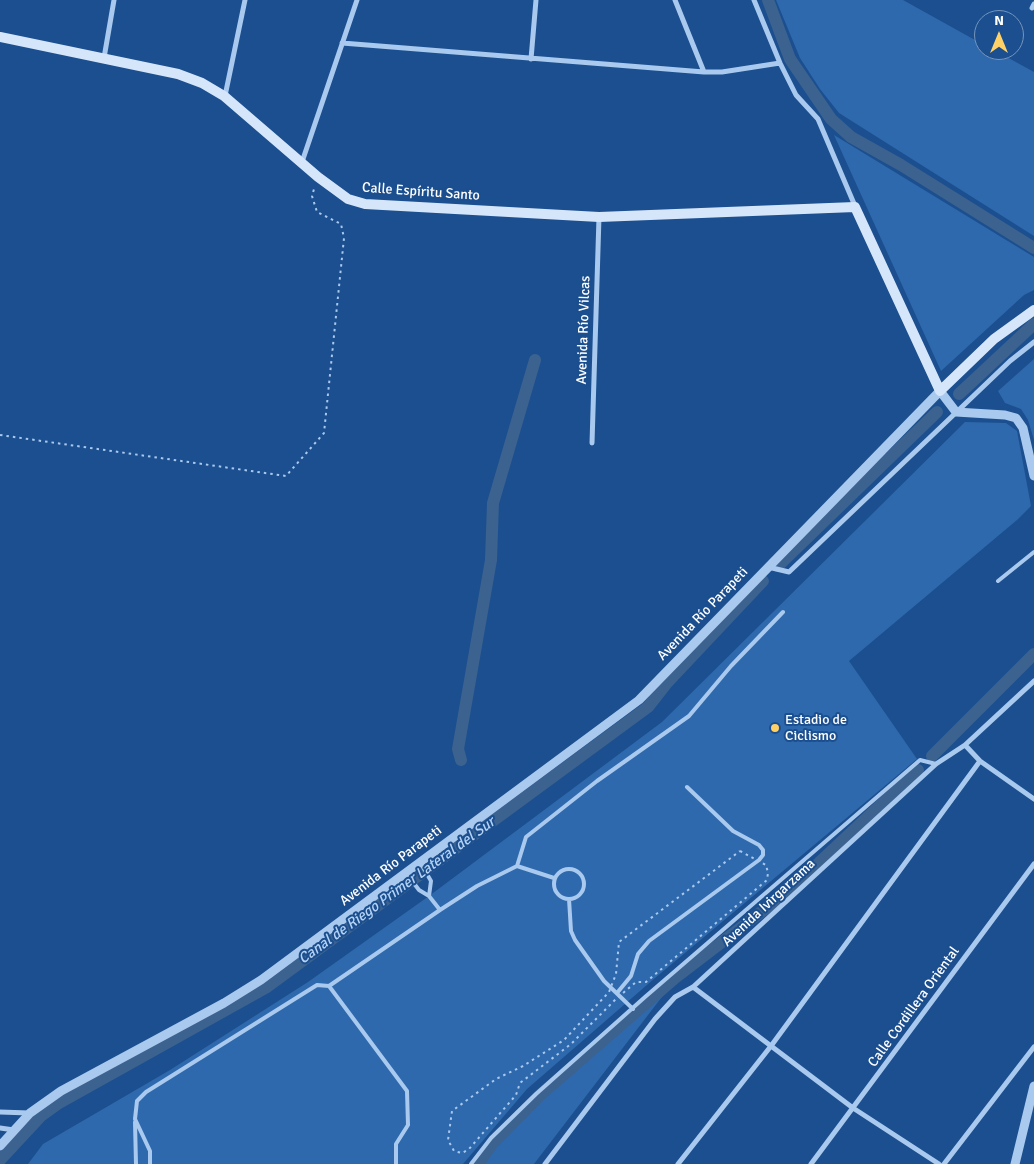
<!DOCTYPE html>
<meta charset="utf-8">
<style>
body{margin:0}
#map{position:relative;width:1034px;height:1164px;overflow:hidden;background:#1b4f8f;font-family:Signika,sans-serif}
canvas{display:block}
.north{position:absolute;left:974px;top:10px;width:50px;height:50px;box-sizing:border-box;background:#1b4f8f;border:1px solid #7695bc;border-radius:50%;rotate:0deg;font-size:14px;font-weight:700;line-height:20px;text-align:center;color:#fff}
.north::after{content:'';display:block;margin:auto;width:18px;height:22px;background:#ffd166;clip-path:polygon(50% 0,100% 100%,50% 72%,0 100%)}
</style>
<div id="map">
<canvas width="1034" height="1164"></canvas>
<div class="north">N</div>
</div>
<script>
const ctx = document.querySelector('canvas').getContext('2d');
ctx.lineJoin = 'round';
function fillPath(path, color) { ctx.fillStyle = color; ctx.fill(path, 'evenodd'); }
const shape = rows => new Path2D(rows.map(r => 'M' + r).join(''));
function trace(path, color, width, dash) { ctx.strokeStyle = color; ctx.lineWidth = width; ctx.lineCap = dash ? 'butt' : 'round'; ctx.setLineDash(dash || []); ctx.stroke(path); }
function label(font, color, halo, rows, align = 'center') {
  ctx.font = font + ' Signika,sans-serif'; ctx.lineWidth = 4; ctx.setLineDash([]); ctx.textBaseline = 'middle'; ctx.strokeStyle = halo; ctx.fillStyle = color; for (const [text, x, y, turn = 0] of rows) {
    ctx.save(); ctx.translate(x, y); ctx.rotate((+turn || 0) * Math.PI / 180); ctx.textAlign = isNaN(turn) ? turn : align; if (halo) ctx.strokeText(text, 0, 0); ctx.fillText(text, 0, 0); ctx.restore();
  }
}
fillPath(shape([
 [776,0,903,0,984,45,984,50,994,50,1034,72,1034,236,839,113,820,89,800,58],
 [834,135,1034,257,1034,290,1024,295,941,371],
 [1034,359,1034,440,1028,420,1021,409,1005,403,998,391],
 [965,422,1006,423,1017,431,1031,506,1017,520,849,661,917,759,655,978,527,1089,463,1164,28,1164,43,1144,170,1070,308,982,429,896,662,722],
 [671,985,534,1164,484,1164,496,1147,539,1102]
]), '#2e69ad');
trace(shape([
 [768,0,790,59,831,119,851,137,901,165,1034,248],
 [959,394,1034,324],
 [778,566,937,412],
 [932,756,1034,654],
 [461,760,458,749,491,560,493,503,535,360],
 [0,1160,41,1116,59,1103,267,987,648,707,666,684,763,581],
 [478,1164,492,1144,539,1096,675,978,790,890,918,770]
]), '#3c6290', 12);
trace(shape([
 [0,435,286,476,324,433,344,238,341,224,317,212,312,196,314,189],
 [740,851,766,865,768,873,767,880,646,982,636,982,616,999,571,1044,520,1083,516,1095,469,1149,462,1153,454,1151,448,1140,452,1111,496,1079,523,1066,564,1040,609,992,616,974,619,942,740,851]
]), '#a9c9ee', 2, [2.5, 4]);
trace(shape([
 [998,581,1034,552],
 [517,866,554,878],
 '554 884a15 15 0 1 1 30 0a15 15 0 1 1-30 0Z',
 [406,873,419,890,429,896,431,881,420,862],
 [429,896,440,910],
 [569,899,571,931,575,940,604,981,633,1009],
 [329,986,407,1091,408,1125,396,1144,396,1164],
 [617,993,631,976,638,954,649,941,759,860,763,855,763,850,759,845,733,831,687,787],
 [135,1122,136,1164],
 [150,1164,150,1151,135,1119,137,1101,146,1092,317,985,329,986,440,910,477,886,517,866,526,837,597,781,689,716,731,666,783,612],
 [471,1164,491,1138,536,1094,645,997,920,760,936,764]
]), '#a9c9ee', 4);
trace(shape([
 [675,0,704,72],
 [754,0,780,63,796,95,818,119,855,206],
 [1032,8,1034,4],
 [342,43,704,72,722,72,780,63],
 [104,58,114,0],
 [531,59,536,0],
 [225,96,245,0],
 [302,162,357,0],
 [592,443,599,217],
 [768,567,789,572,1010,361,1034,342],
 [965,745,980,761,1034,799],
 [693,987,853,1108,939,1164],
 [0,1112,29,1113],
 [0,1128,14,1130],
 [545,1164,655,1019,675,997,693,987,936,764,965,745,1034,681],
 [678,1164,771,1046,980,761],
 [811,1164,1034,864],
 [944,1164,1034,1047]
]), '#a9c9ee', 5);
trace(shape([
 [0,1146,30,1113,61,1091,224,1003,261,980,639,700,940,391,956,412,1005,415,1016,418,1023,428,1034,476],
 [1015,1164,1034,1086]
]), '#a9c9ee', 9);
trace(shape([
 [0,37,178,74,202,83,224,96,318,177,348,199,365,204,599,217,855,207,940,391,994,339,1034,310]
]), '#d6e6fa', 10);
for (const [x, y, r, color] of [
 [775,728,5,"#ffd166"]
]) { const dot = new Path2D(); dot.arc(x, y, r, 0, 2 * Math.PI); ctx.fillStyle = color; ctx.fill(dot); trace(dot, '#1b4f8f', 2); }
label('14px', '#fff', '#1b4f8f', [
 ["Calle Espíritu Santo",421,192,4],
 ["Avenida Río Vilcas",584,330,-88],
 ["Avenida Río Parapeti",703,614,-46],
 ["Avenida Río Parapeti",391,866,-37],
 ["Avenida Ivirgarzama",769,903,-43],
 ["Calle Cordillera Oriental",914,1007,-54]
]);
label('14px', '#fff', '#1b4f8f', [
 ["Estadio de",785,720],
 ["Ciclismo",785,736]
], 'left');
label('italic 15px', '#b5d3f5', '#1b4f8f', [
 ["Canal de Riego Primer Lateral del Sur",397,891,-36]
]);
</script>
